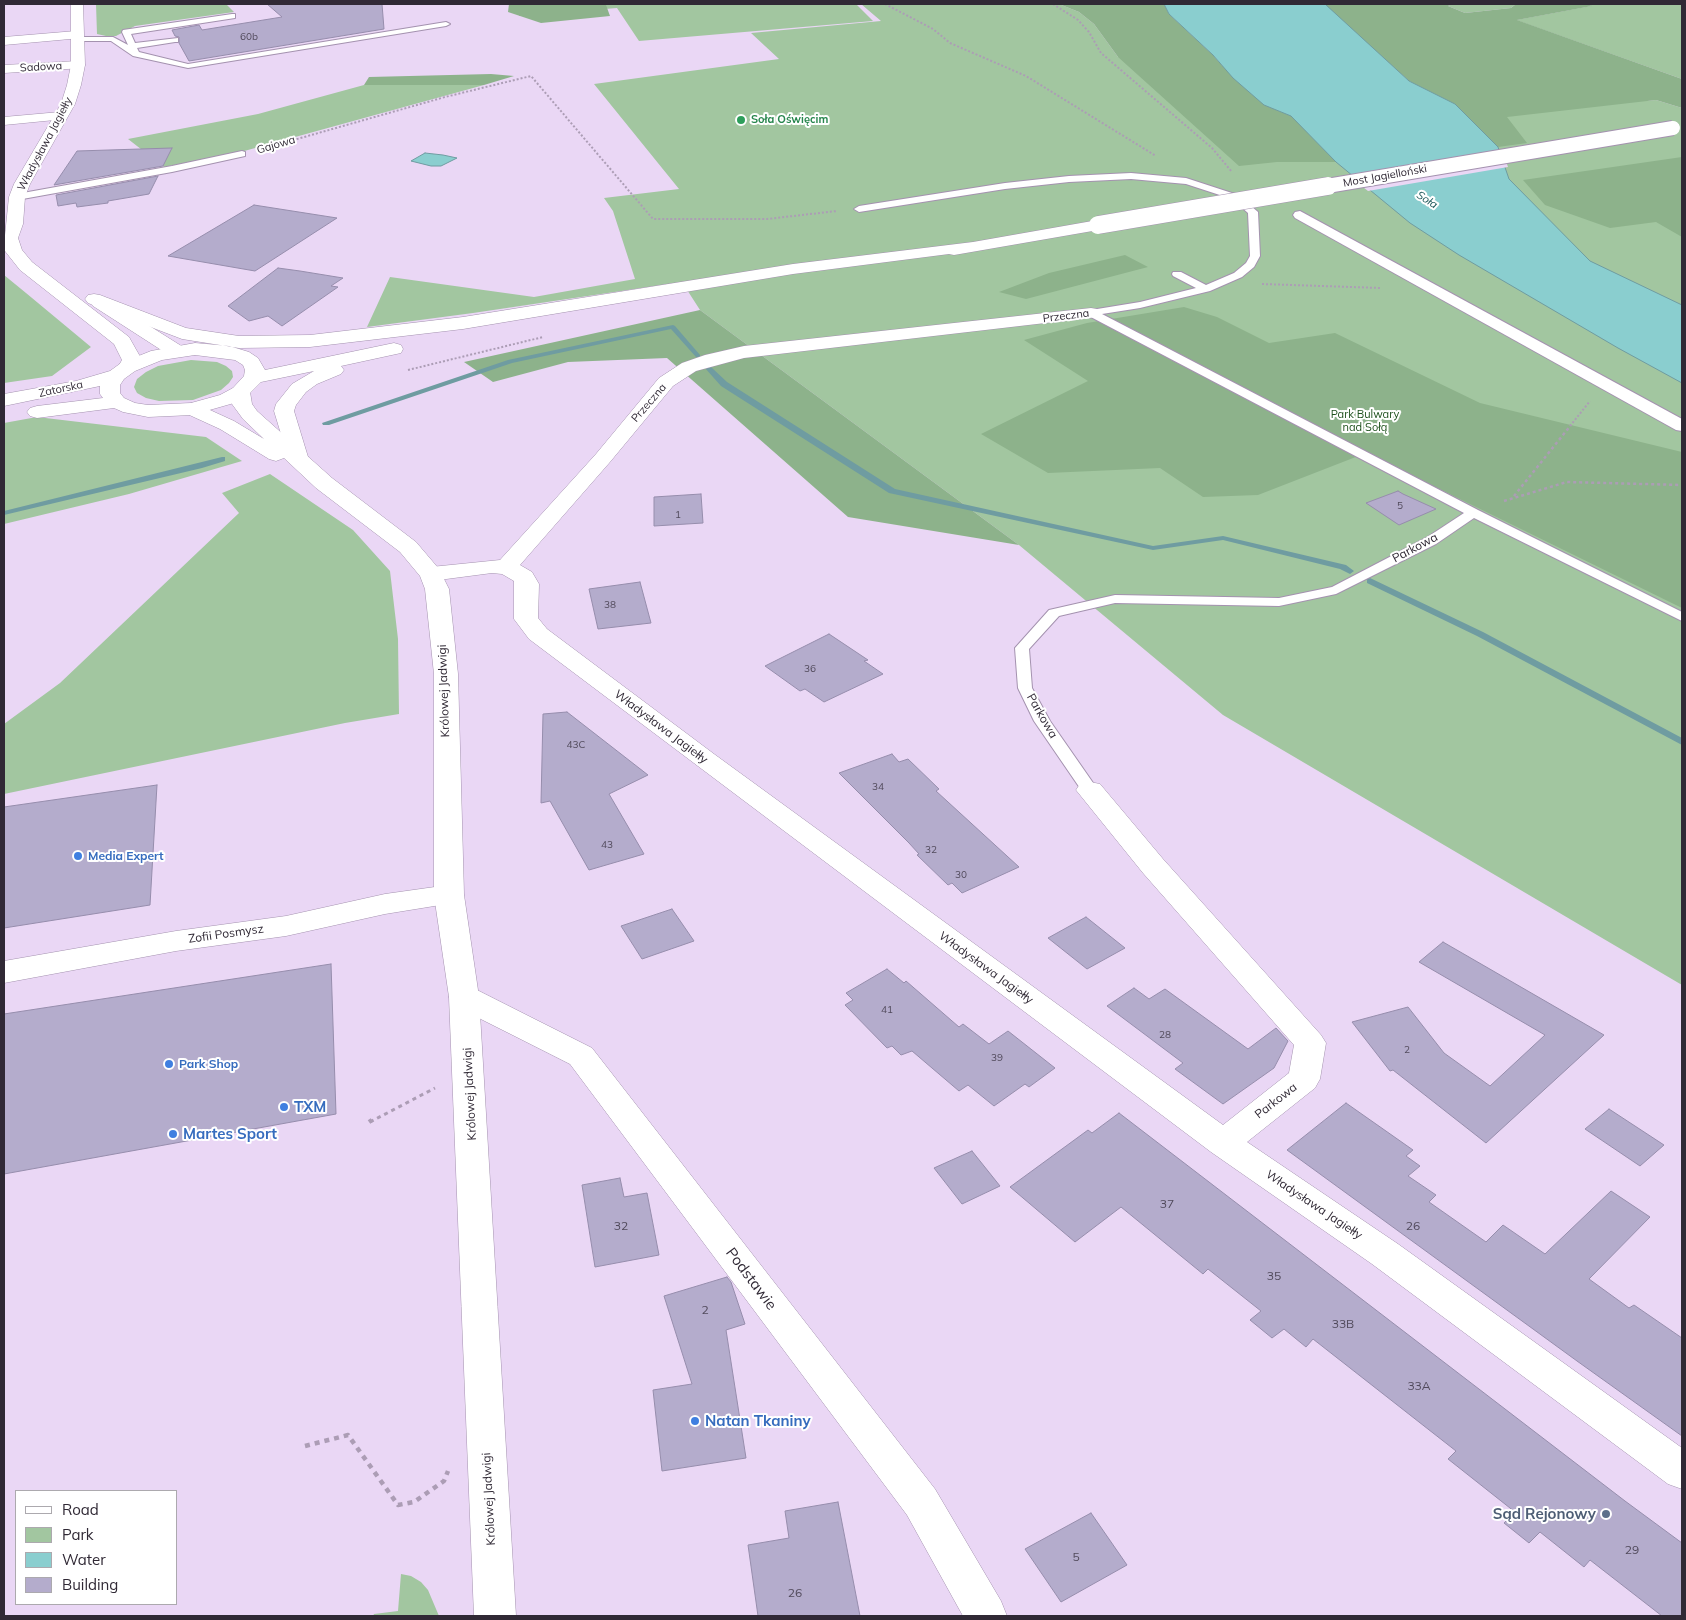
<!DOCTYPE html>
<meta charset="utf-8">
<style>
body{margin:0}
#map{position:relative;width:1686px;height:1620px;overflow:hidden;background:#ead7f5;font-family:Mulish,sans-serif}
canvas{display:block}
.frame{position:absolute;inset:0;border:5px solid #302935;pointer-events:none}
.legend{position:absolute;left:15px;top:1490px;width:162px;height:115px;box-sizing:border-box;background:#fff;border:1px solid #aca9ae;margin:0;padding:6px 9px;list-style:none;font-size:15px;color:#302935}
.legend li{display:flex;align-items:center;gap:10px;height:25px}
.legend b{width:25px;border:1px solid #aca9ae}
</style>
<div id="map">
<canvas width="1686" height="1620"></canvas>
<div class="frame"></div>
<ul class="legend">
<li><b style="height:6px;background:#fff"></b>Road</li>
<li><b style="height:14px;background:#a2c6a0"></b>Park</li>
<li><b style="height:14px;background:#8acecf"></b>Water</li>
<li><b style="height:14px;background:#b4accc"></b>Building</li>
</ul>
</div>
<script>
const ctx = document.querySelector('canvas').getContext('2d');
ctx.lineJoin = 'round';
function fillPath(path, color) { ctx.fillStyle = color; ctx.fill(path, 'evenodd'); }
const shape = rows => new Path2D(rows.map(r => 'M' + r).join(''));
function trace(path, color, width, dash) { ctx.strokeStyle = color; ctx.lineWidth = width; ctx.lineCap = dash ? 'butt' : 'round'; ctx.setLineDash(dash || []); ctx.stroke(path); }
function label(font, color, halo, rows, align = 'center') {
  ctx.font = font + ' Mulish,sans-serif'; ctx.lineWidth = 4; ctx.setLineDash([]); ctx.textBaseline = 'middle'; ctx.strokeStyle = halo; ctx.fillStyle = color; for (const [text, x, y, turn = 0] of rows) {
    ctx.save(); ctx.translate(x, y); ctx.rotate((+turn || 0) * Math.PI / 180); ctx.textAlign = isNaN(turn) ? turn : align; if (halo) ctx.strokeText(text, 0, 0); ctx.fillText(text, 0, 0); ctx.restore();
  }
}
fillPath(shape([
 [96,4,226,4,234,12,135,26,116,36,106,36,97,34],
 [520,4,856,4,873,21,639,41,617,8,519,16],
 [861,4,1059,4,1079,12,1094,24,1118,57,1645,101,1656,100,1682,108,1682,985,1223,715,1019,545,700,310,682,282,473,313,367,327,390,277,534,297,635,279,613,211,604,198,679,189,594,84,779,59,751,33,881,21],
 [1452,4,1516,4,1511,8,1465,13,1448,6],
 [1587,4,1682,4,1682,79,1516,20,1591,6],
 [364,85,484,85,237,153,164,167,128,139,258,114],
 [4,275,26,293,91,347,52,376,4,383],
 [191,360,217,362,226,366,232,371,233,377,229,383,221,390,193,400,159,401,146,398,137,393,134,387,137,379,146,372,158,366],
 [37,417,206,437,242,461,129,494,4,524,4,423],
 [270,474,353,530,390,571,398,639,399,714,345,723,4,794,4,724,60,683,239,513,222,493],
 [401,1574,411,1576,421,1582,428,1590,439,1616,373,1616,374,1614,398,1611]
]), '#a2c6a0');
fillPath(shape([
 [509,4,612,4,606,5,610,16,541,23,508,12],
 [1059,4,1164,4,1169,14,1213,55,1233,78,1264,105,1291,116,1336,162,1277,162,1239,166,1118,57,1094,24,1079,12],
 [1323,4,1452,4,1448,6,1465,13,1511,8,1516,4,1587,4,1592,6,1517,20,1682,79,1682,108,1656,100,1507,117,1527,143,1498,147,1455,104,1409,81],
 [491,74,514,76,484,85,364,85,369,77],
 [1682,157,1682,237,1656,222,1610,228,1545,205,1523,180],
 [1125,255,1148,267,1026,299,999,292,1049,273],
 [1184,307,1217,317,1269,343,1335,333,1480,403,1682,452,1682,608,1366,453,1258,495,1203,497,1160,468,1048,473,981,434,1088,381,1024,340,1087,323],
 [700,310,1019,545,848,517,667,358,568,362,493,382,464,362]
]), '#8db28b');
const water = shape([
 [1164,4,1325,4,1409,81,1455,104,1498,147,1509,179,1590,261,1682,305,1682,383,1618,348,1459,255,1410,223,1336,162,1291,116,1264,105,1233,78,1213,55,1169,14,1164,4],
 [425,153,443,155,457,158,441,166,431,166,411,161,425,153]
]);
fillPath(water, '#8acecf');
trace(water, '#6f9ca1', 1);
fillPath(shape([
 [1502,150,1508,167,1368,191,1349,176]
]), '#ead7f5');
fillPath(shape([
 [673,325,675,326,700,355,700,357,696,357,671,329,512,363,329,425,323,425,322,423,508,360,673,325],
 [709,366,711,367,727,382,895,489,1153,546,1223,536,1346,565,1354,571,1350,574,1340,569,1223,540,1153,550,889,493,721,386,705,368,709,366],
 [222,457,225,457,225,461,202,468,4,515,4,511,222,457],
 [1370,578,1483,632,1682,738,1682,745,1477,636,1367,583,1367,579,1370,578]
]), '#6f9ca1');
const building = shape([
 [267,4,382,4,384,29,189,61,179,43,179,37,175,36,172,30,199,25,202,30,282,17,267,4],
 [172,148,163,166,54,185,77,151,172,148],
 [158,176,149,194,108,201,108,203,77,207,76,203,58,206,56,195,158,176],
 [254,205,337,218,255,271,168,256,254,205],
 [278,268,300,271,343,278,331,286,338,287,282,326,268,316,249,321,228,306,278,268],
 [1398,491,1403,494,1436,509,1399,525,1366,503,1398,491],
 [701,494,703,523,654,526,654,497,701,494],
 [640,582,651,623,598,629,589,589,640,582],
 [829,634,868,660,864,661,883,674,824,702,805,689,800,691,765,666,829,634],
 [567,712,648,775,609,794,644,854,589,870,550,801,541,803,543,714,567,712],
 [892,754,899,762,908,759,939,789,936,791,1019,867,962,893,952,883,948,885,917,855,919,854,909,843,839,773,892,754],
 [157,785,150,905,4,928,4,807,157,785],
 [672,909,694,941,642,959,621,926,672,909],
 [1086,917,1125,948,1087,969,1048,938,1086,917],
 [1443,942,1604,1035,1486,1143,1393,1070,1390,1071,1352,1022,1408,1007,1444,1053,1490,1086,1545,1035,1419,962,1443,942],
 [331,964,336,1114,4,1174,4,1014,331,964],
 [887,969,904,983,906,981,959,1027,963,1024,989,1044,1008,1031,1055,1068,1029,1087,1025,1084,994,1106,968,1085,959,1091,912,1051,901,1055,892,1046,887,1048,845,1005,853,1000,846,993,887,969],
 [1134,988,1149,999,1165,989,1248,1049,1276,1028,1288,1041,1274,1068,1223,1104,1175,1069,1183,1063,1107,1006,1134,988],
 [1346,1103,1413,1150,1406,1156,1420,1166,1408,1176,1436,1195,1429,1202,1486,1242,1503,1225,1545,1254,1611,1191,1650,1217,1589,1279,1629,1308,1634,1305,1682,1338,1682,1436,1577,1361,1287,1150,1346,1103],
 [1609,1109,1664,1145,1640,1166,1585,1129,1609,1109],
 [1119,1113,1625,1501,1682,1543,1682,1616,1662,1616,1590,1560,1584,1567,1540,1532,1529,1543,1504,1523,1515,1512,1448,1459,1456,1451,1313,1339,1306,1347,1284,1329,1272,1338,1250,1320,1261,1311,1208,1269,1203,1274,1121,1207,1075,1242,1010,1187,1088,1130,1092,1133,1119,1113],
 [972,1151,1000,1186,962,1204,934,1168,972,1151],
 [620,1178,624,1197,647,1193,659,1255,595,1267,582,1185,620,1178],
 [727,1277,731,1282,745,1324,726,1330,746,1458,662,1471,653,1390,692,1384,664,1296,727,1277],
 [838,1502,860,1616,758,1616,748,1545,789,1538,785,1511,838,1502],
 [1091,1513,1127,1565,1061,1602,1025,1549,1091,1513]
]);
fillPath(building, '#b4accc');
trace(building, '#968dac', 1);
const service = shape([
 [232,14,235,14,235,18,131,34,135,43,178,38,178,42,175,42,137,48,139,52,188,64,446,22,450,24,446,26,188,68,133,56,111,41,77,41,73,39,77,37,113,37,128,45,122,32,123,30,232,14],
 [242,151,245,152,245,156,172,172,17,200,12,197,17,194,172,166,242,151],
 [1131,173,1186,178,1238,195,1258,212,1260,256,1254,267,1242,277,1210,291,1140,308,1102,314,1478,510,1682,612,1682,621,1474,518,1436,544,1336,594,1279,606,1115,603,1059,616,1029,649,1032,688,1050,721,1098,790,1096,794,1090,795,1084,794,1034,721,1018,688,1015,648,1049,610,1115,595,1279,598,1332,587,1426,538,1464,513,1087,315,1086,313,1091,310,1140,302,1196,288,1173,276,1172,274,1173,272,1181,272,1206,285,1234,273,1246,263,1250,256,1248,213,1232,199,1186,184,1131,179,1069,182,1005,189,859,212,854,209,859,206,1005,183,1069,176,1131,173]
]);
const pedestrian = shape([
 [1300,211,1682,419,1682,431,1676,430,1295,218,1293,215,1295,212,1300,211]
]);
const minor = shape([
 [76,31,81,32,83,35,81,38,4,45,4,37,76,31],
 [78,61,83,62,85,65,83,68,4,73,4,65,78,61],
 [60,112,65,113,67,116,65,119,4,125,4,117,60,112],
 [1091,308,1097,309,1100,313,1097,317,744,358,696,371,673,386,610,462,520,565,532,572,539,584,538,618,547,629,714,754,1223,1125,1289,1073,1294,1045,1143,873,1076,790,1080,784,1090,782,1100,784,1163,859,1321,1035,1326,1043,1320,1079,1315,1088,1247,1142,1398,1244,1682,1448,1682,1489,1668,1484,1372,1264,1211,1152,529,639,514,619,514,581,502,574,492,573,431,581,423,579,419,574,423,569,431,567,500,560,596,454,659,378,682,363,705,355,744,346,1091,308],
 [449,885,459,888,464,895,459,902,385,914,286,936,176,951,4,983,4,961,176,931,286,916,385,894,449,885],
 [464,986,475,989,592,1048,935,1489,1001,1601,1007,1616,963,1616,907,1515,570,1064,453,1005,449,997,453,989,464,986]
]);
const tertiary = shape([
 [71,4,83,4,85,65,81,85,75,104,30,184,25,197,23,224,18,238,22,250,32,262,129,337,142,360,135,371,128,373,121,371,118,367,122,360,114,344,20,270,5,251,4,245,9,197,14,184,61,104,67,85,71,65,71,4],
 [99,297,105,298,183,347,185,351,183,355,176,357,169,355,93,306,90,302,93,298,99,297],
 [240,386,247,388,250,392,252,404,257,411,332,478,416,542,439,569,449,589,458,674,464,895,479,997,516,1616,474,1616,449,997,434,895,434,674,425,589,420,576,400,552,316,488,284,458,276,461,269,459,220,429,185,413,182,409,185,405,192,403,199,405,234,421,264,439,243,419,232,404,230,392,233,388,240,386]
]);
const primary = shape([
 [1098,220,1104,221,1106,225,1104,229,954,255,949,254,793,274,463,329,310,347,239,348,182,339,88,303,85,299,88,295,94,294,100,295,186,328,239,336,310,335,463,317,793,264,973,242,1098,220],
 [195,343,229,346,249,352,258,358,265,370,394,343,401,345,403,349,401,353,341,366,344,370,341,374,317,384,306,392,296,405,294,411,308,457,305,461,298,463,291,461,288,457,274,411,276,404,292,384,314,371,261,382,247,396,234,403,192,415,148,417,123,412,114,408,37,418,30,416,27,412,30,408,37,406,103,398,100,394,100,386,4,406,4,394,76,381,110,371,121,363,151,351,195,343],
 [195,355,235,360,243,365,245,370,244,376,233,388,220,395,191,403,148,405,135,403,124,398,120,393,120,385,124,379,135,371,162,360,195,355]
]);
trace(service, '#a492af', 2);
trace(pedestrian, '#a492af', 2);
trace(minor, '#a492af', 1);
trace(tertiary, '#a492af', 1);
trace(primary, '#a492af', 1);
trace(shape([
 [885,4,933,29,950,43,1026,76,1156,156],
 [1053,4,1078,20,1089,32,1101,53,1212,148,1232,172],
 [262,149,445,97,531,76,653,219,767,219,837,211],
 [1262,284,1381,288],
 [408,370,543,337],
 [1570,426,1590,401]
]), '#ac9db5', 2, [2, 2]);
trace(shape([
 [1514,496,1571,425],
 [1504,501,1567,482,1682,485]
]), '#ac9db5', 2.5, [3, 3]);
trace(shape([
 [370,1122,435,1088]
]), '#ac9db5', 3, [4, 4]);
trace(shape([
 [369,1122,372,1120],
 [305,1446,348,1435,398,1505,414,1502,444,1481,448,1471]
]), '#ac9db5', 4.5, [5, 5]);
fillPath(service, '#fff');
fillPath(pedestrian, '#fff');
fillPath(minor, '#fff');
fillPath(tertiary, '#fff');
fillPath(primary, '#fff');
const primaryBridgeFar1 = shape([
 [1321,187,1673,128]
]);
const primaryBridge = shape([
 [1098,225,1328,186]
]);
trace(primaryBridgeFar1, '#a492af', 16, []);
trace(primaryBridge, '#a492af', 19, []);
trace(primaryBridgeFar1, '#fff', 14);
trace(primaryBridge, '#fff', 18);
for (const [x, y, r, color] of [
 [741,120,5,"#2e9e5b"],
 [78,856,5,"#3f7fe0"],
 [169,1064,5,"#3f7fe0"],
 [284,1107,5,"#3f7fe0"],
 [173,1134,5,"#3f7fe0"],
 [695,1421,5,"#3f7fe0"],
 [1606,1514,5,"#5c6f8a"]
]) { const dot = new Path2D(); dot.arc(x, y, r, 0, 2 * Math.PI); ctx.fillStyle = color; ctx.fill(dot); trace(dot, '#fff', 2); }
label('10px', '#514a5b', null, [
 ["60b",249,37],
 ["5",1400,506],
 ["1",678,515],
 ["38",610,605],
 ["36",810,669],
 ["43C",576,745],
 ["34",878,787],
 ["43",607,845],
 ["32",931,850],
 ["30",961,875],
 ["41",887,1010],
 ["28",1165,1035],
 ["2",1407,1050],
 ["39",997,1058]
]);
label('11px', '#302935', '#fff', [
 ["Sadowa",41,67,-3],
 ["Władysława Jagiełły",45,144,-62],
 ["Gajowa",276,145,-16],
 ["Most Jagielloński",1385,176,-10],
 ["Przeczna",1066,316,-7],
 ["Zatorska",61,389,-12],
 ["Przeczna",649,403,-49]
]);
label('bold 11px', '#27864d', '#fff', [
 ["Soła Oświęcim",751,120]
], 'left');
label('italic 11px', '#1f595b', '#fff', [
 ["Soła",1427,200,33]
]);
label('11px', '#1d501c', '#fff', [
 ["Park Bulwary",1365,415],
 ["nad Sołą",1365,428]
]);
label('12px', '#302935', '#fff', [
 ["Parkowa",1415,548,-28],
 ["Królowej Jadwigi",444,691,-92],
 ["Parkowa",1042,716,60],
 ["Władysława Jagiełły",661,727,37],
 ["Zofii Posmysz",226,934,-8],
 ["Władysława Jagiełły",986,968,36],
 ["Królowej Jadwigi",470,1094,-93],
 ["Parkowa",1276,1101,-38],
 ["Władysława Jagiełły",1314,1205,34],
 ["Królowej Jadwigi",489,1499,-93]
]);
label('bold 12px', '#366cbe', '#fff', [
 ["Media Expert",88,856],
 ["Park Shop",179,1064]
], 'left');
label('12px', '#514a5b', null, [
 ["37",1167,1204],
 ["32",621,1226],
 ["26",1413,1226],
 ["35",1274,1276],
 ["2",705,1310],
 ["33B",1343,1324],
 ["33A",1419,1386],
 ["29",1632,1550],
 ["5",1076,1557],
 ["26",795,1593]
]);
label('bold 15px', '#366cbe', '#fff', [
 ["TXM",294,1107],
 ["Martes Sport",183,1134],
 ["Natan Tkaniny",705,1421]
], 'left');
label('15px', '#302935', '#fff', [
 ["Podstawie",751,1279,53]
]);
label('bold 15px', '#4e5e75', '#fff', [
 ["Sąd Rejonowy",1596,1514]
], 'right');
</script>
